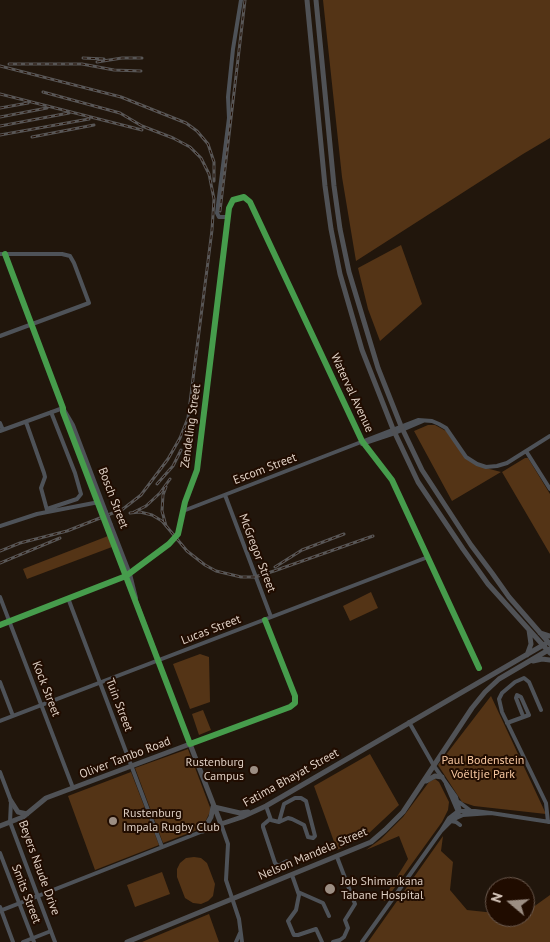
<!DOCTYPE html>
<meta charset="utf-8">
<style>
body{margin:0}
#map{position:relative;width:550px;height:942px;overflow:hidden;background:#21160c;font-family:"PT Sans",sans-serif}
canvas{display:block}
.north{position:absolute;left:485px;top:877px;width:50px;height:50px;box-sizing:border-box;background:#200c00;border:1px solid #6c5a4e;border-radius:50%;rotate:288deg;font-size:14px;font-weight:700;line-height:20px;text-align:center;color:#decfc3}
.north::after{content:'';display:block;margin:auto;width:18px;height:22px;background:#9c8e83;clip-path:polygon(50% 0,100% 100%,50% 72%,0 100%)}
</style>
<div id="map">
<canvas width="550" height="942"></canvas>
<div class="north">N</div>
</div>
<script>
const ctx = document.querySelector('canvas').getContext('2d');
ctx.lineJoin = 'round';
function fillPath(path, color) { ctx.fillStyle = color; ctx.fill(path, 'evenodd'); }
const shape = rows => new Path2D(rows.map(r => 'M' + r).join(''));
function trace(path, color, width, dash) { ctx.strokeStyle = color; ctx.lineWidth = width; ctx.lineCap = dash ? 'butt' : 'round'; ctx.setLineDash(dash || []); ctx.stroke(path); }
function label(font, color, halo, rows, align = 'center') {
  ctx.font = font + ' "PT Sans",sans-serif'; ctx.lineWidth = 4; ctx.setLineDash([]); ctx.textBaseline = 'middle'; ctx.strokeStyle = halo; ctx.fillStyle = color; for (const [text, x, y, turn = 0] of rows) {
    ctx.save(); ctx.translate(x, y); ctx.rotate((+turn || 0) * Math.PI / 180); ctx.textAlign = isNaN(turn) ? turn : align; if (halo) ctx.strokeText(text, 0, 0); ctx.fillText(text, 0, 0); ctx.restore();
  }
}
fillPath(shape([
 [323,0,550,0,550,138,523,154,356,261,342,177],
 [401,245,422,304,380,341,368,309,358,268],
 [428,425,435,425,446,431,469,459,482,467,501,472,452,501,414,431],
 [525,458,528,458,550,494,550,554,502,472],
 [108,536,112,547,27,579,23,569],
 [371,592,378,608,350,621,343,606],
 [200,654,209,657,210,702,190,709,173,664],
 [491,696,546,814,474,806,462,802,438,765],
 [203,710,211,730,199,735,192,714],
 [188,749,211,810,202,828,163,843,135,768],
 [370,754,399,805,367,835,337,850,314,786],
 [131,772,159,845,95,870,68,796],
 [435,779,439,782,449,802,448,810,442,822,385,901,382,901,408,859,399,836,366,850,381,839,403,817,429,782],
 [443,836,441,851,453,862,450,890,467,910,495,913,495,917,525,917,525,913,550,895,550,942,368,942],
 [194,857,201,858,207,863,215,884,213,896,208,901,201,904,193,903,185,898,177,877,177,869,180,863,186,858],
 [162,872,170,894,135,907,127,885],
 [209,914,219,942,142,942]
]), '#543416');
trace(shape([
 [228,217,219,217,217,213,229,118,228,97,233,49,241,0],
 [0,254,62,254,70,256,74,263,89,303,0,336],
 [5,254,102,513],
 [63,408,73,425,106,512],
 [26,422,44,473,45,477,41,488,47,510],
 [0,423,3,430],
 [0,431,63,408],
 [362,444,395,433,423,421],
 [526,451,550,489],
 [225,495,271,617],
 [47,509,77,499,81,494,75,473,51,412],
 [183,511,418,420,432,421,439,424,446,428,466,457,477,464,486,467,497,466,507,463,550,436],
 [111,525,130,574,136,598],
 [0,526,37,514,99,502],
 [108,527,190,744,290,707,295,703,295,696,265,620],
 [0,597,73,788],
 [68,598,162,847],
 [0,625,126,576,169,544,178,534,185,502,197,470,229,208,233,200,244,197,250,202,362,441,392,480,479,668],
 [0,682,13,716],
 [541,710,529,682,524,678,515,682,502,693,499,699,502,712,546,803,548,822],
 [0,721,428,557],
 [409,722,434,766,456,797,460,811,455,818],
 [507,723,529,715,521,697,517,695,516,698,523,716],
 [0,772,11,801,10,822,55,942],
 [446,784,458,812],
 [459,802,471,811],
 [266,806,271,820,279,822,288,818,292,819,304,825,308,837,313,838,315,836,306,801,301,798,295,798,284,804,279,822],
 [270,819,263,825,263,827,275,863,278,866,287,861],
 [451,821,456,822,460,825],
 [441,831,449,818,458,811,475,811,491,813],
 [0,853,34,942],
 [292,875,299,895,296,910,288,921,293,933,294,935,298,935,316,929,322,942],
 [298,892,323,903,329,916],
 [0,907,13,942],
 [0,911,221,824,228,844,226,880,239,919,242,942],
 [23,942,51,931],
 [236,942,240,933],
 [333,942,340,940,344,937,348,928,345,920,355,904,337,857],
 [362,942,441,831,452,820,463,815,491,813,550,822]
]), '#4e5258', 4);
trace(shape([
 [307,0,325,186,331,229,340,274,362,350,393,429,418,482,463,549,488,584,550,653],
 [316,0,334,186,340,229,349,272,378,368,401,426,422,470,471,545,492,573,509,597,550,644],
 [540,633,550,636],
 [527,655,531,644,529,630],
 [533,661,542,659,550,660],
 [426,781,435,776,442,777],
 [11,801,18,812,27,814],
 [214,807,240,813,248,812],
 [0,826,23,817,46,798,190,744,221,824,242,817,266,806,545,644],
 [203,831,211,817,213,807],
 [127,942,371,842,385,830,403,812,472,708,485,692,499,679,550,649]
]), '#505256', 5);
const rail = shape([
 [83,58,104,59],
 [97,62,122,58,142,58],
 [9,64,82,64,114,70,141,71],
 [0,66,121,97,186,123,197,131,208,144,214,162,214,181],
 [0,94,142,130],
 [0,108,28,103],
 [0,117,47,108],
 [0,126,69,113],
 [0,135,89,119],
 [32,137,94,125],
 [220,211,245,0],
 [157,484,173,466,181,450],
 [166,487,163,495,162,511,166,526],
 [134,512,146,506,160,493,170,479],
 [130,513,140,512,152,515,162,521,187,551,205,565,216,571,241,577,255,577,274,571,373,536],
 [0,551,20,543,67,531,123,509,141,495,168,459,180,438,188,418,212,230,214,199,209,174,201,158,190,147,173,138,142,126,120,113,43,92],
 [0,563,60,538],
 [275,567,302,550,344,534]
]);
trace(rail, '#585656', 3);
trace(rail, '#200c00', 1, [4]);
trace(shape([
 [106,512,111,525],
 [102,513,108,527]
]), '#4e5258', 4);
trace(shape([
 [5,254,63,408,63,412,190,744,290,707,295,703,295,696,265,620],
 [0,625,126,576,169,544,178,534,185,502,197,470,229,208,233,200,244,197,250,202,362,441,392,480,479,668]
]), '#469c4c', 6);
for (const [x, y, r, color] of [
 [254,770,5,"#9c8e83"],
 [113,821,5,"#9c8e83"],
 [330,889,6,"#9c8e83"]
]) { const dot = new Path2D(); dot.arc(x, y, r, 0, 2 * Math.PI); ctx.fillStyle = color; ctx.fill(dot); trace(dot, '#200c00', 2); }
label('12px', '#decfc3', '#200c00', [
 ["Waterval Avenue",352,393,65],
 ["Zendeling Street",191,426,-82],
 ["Escom Street",265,469,-21],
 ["Bosch Street",113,498,69],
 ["McGregor Street",257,553,69],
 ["Lucas Street",211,630,-21],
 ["Kock Street",46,689,69],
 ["Tuin Street",119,705,69],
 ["Oliver Tambo Road",125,758,-21],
 ["Fatima Bhayat Street",291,778,-29],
 ["Nelson Mandela Street",313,854,-23],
 ["Beyers Naude Drive",39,868,70],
 ["Smits Street",26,894,69]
]);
label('12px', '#f8c8a0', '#200c00', [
 ["Paul Bodenstein",483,761],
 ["Voëltjie Park",483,775]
]);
label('12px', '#decfc3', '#200c00', [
 ["Rustenburg",244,763,"right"],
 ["Campus",244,777,"right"],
 ["Rustenburg",123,814],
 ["Impala Rugby Club",123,828],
 ["Job Shimankana",341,882],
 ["Tabane Hospital",341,896]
], 'left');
</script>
